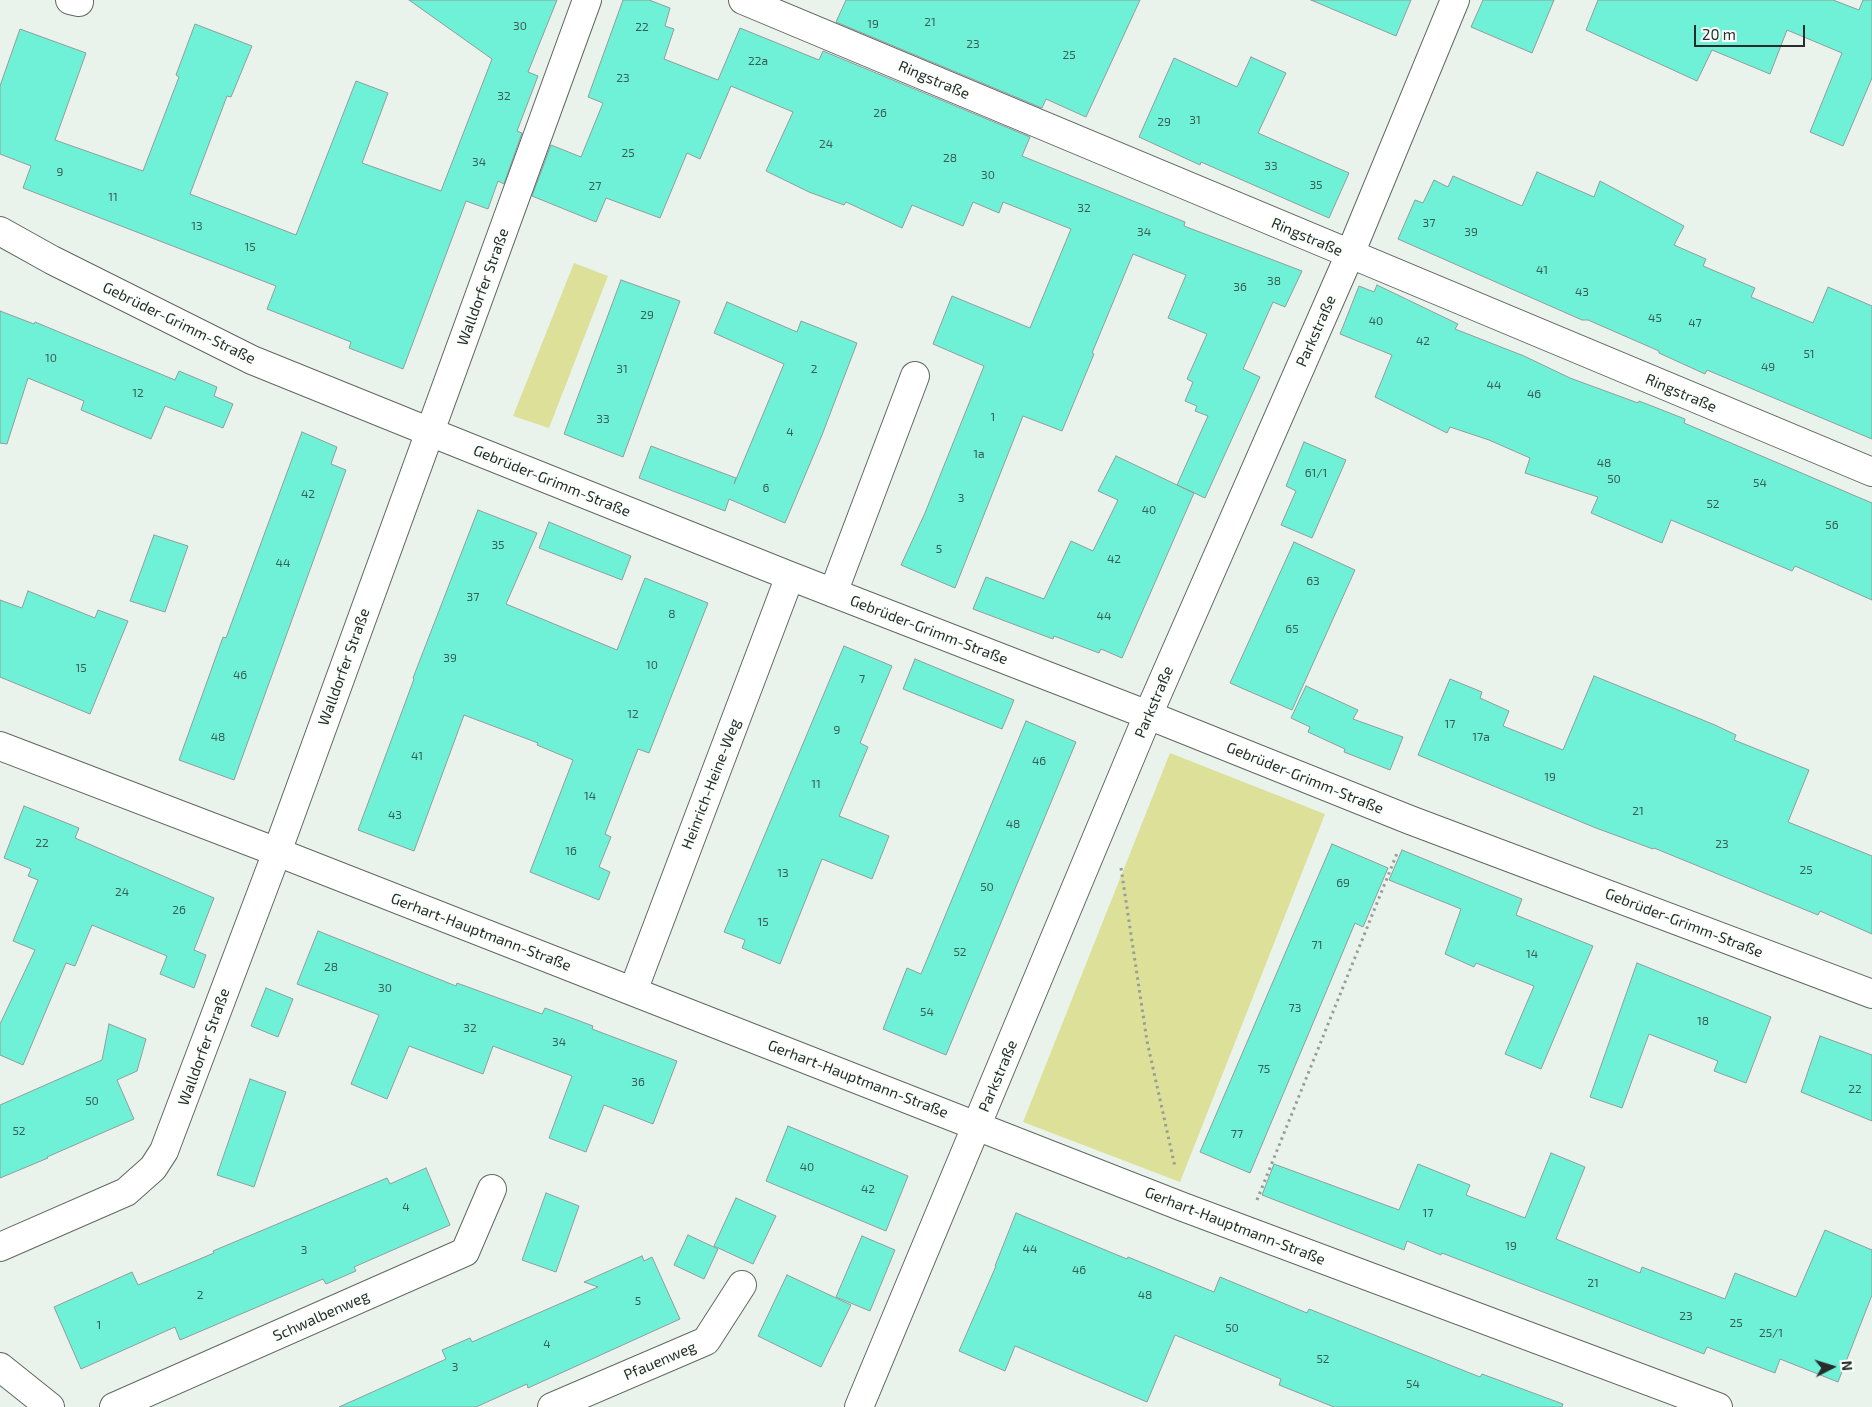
<!DOCTYPE html>
<meta charset="utf-8">
<style>
body{margin:0}
#map{position:relative;width:1872px;height:1407px;overflow:hidden;background:#e9f3ec;font-family:"Exo 2",sans-serif}
canvas{display:block}
.north{position:absolute;left:1807px;top:1342px;width:50px;height:50px;-webkit-text-stroke:4px #f9fffb;paint-order:stroke;rotate:85deg;font-size:14px;font-weight:700;line-height:20px;text-align:center;color:#292c2a}
.north::after{content:'';display:block;margin:auto;width:18px;height:22px;background:#292c2a;clip-path:polygon(50% 0,100% 100%,50% 72%,0 100%)}
.scale{position:absolute;left:1694px;top:25px;width:111px;height:22px;box-sizing:border-box;border:2px solid #292c2a;border-top:0;padding-left:6px;font-size:15px;line-height:18px;white-space:nowrap;color:#292c2a;-webkit-text-stroke:4px #f9fffb;paint-order:stroke}
</style>
<div id="map">
<canvas width="1872" height="1407"></canvas>
<div class="north">N</div>
<div class="scale">20 m</div>
</div>
<script>
const ctx = document.querySelector('canvas').getContext('2d');
ctx.lineJoin = 'round';
function fillPath(path, color) { ctx.fillStyle = color; ctx.fill(path, 'evenodd'); }
const shape = rows => new Path2D(rows.map(r => 'M' + r).join(''));
function trace(path, color, width, dash) { ctx.strokeStyle = color; ctx.lineWidth = width; ctx.lineCap = dash ? 'butt' : 'round'; ctx.setLineDash(dash || []); ctx.stroke(path); }
function label(font, color, halo, rows, align = 'center') {
  ctx.font = font + ' "Exo 2",sans-serif'; ctx.lineWidth = 4; ctx.setLineDash([]); ctx.textBaseline = 'middle'; ctx.strokeStyle = halo; ctx.fillStyle = color; for (const [text, x, y, turn = 0] of rows) {
    ctx.save(); ctx.translate(x, y); ctx.rotate((+turn || 0) * Math.PI / 180); ctx.textAlign = isNaN(turn) ? turn : align; if (halo) ctx.strokeText(text, 0, 0); ctx.fillText(text, 0, 0); ctx.restore();
  }
}
fillPath(shape([
 [574,263,608,276,549,428,513,416],
 [1170,753,1325,814,1180,1182,1023,1122]
]), '#dce098');
const building = shape([
 [409,0,557,0,528,72,538,76,517,131,522,133,504,184,498,181,488,209,466,201,403,369,349,348,351,342,267,309,276,286,23,188,31,166,0,154,0,86,20,29,86,53,55,140,143,171,179,77,176,75,195,24,252,46,231,97,227,96,190,194,296,235,356,81,388,93,362,163,441,191,492,59,409,0],
 [623,0,649,0,670,8,665,26,674,29,664,59,718,80,740,28,819,60,823,51,1030,137,1022,156,1185,222,1184,226,1302,271,1285,307,1273,302,1243,369,1260,377,1205,498,1177,485,1208,416,1195,411,1197,406,1185,401,1193,382,1187,379,1207,334,1168,318,1186,275,1133,254,1092,353,1094,354,1062,431,1023,416,955,588,901,565,925,513,984,366,933,344,952,296,1030,328,1071,229,1003,202,999,213,973,202,963,226,912,205,902,228,846,202,844,205,809,192,766,171,793,112,731,86,700,159,687,153,660,218,606,198,596,222,532,196,551,145,581,157,603,103,588,97,623,0],
 [846,0,1140,0,1086,117,1046,99,1042,108,836,22,846,0],
 [1311,0,1411,0,1396,36,1311,0],
 [1483,0,1554,0,1532,53,1471,27,1483,0],
 [1598,0,1833,0,1859,10,1863,0,1872,0,1872,78,1843,146,1810,132,1842,53,1787,30,1770,74,1712,50,1697,81,1586,30,1598,0],
 [1251,57,1286,73,1258,133,1349,173,1329,218,1201,162,1200,165,1139,137,1174,58,1237,87,1251,57],
 [1537,172,1594,197,1600,181,1684,226,1674,245,1706,259,1703,266,1755,288,1751,297,1813,323,1828,287,1872,306,1872,439,1707,370,1705,374,1659,353,1659,351,1588,320,1582,320,1398,239,1415,200,1423,203,1434,180,1448,187,1453,176,1522,206,1537,172],
 [621,280,680,301,623,457,564,434,621,280],
 [1377,285,1458,324,1455,329,1524,356,1570,378,1638,403,1639,401,1685,419,1684,423,1872,503,1872,600,1795,566,1792,571,1671,520,1662,543,1591,513,1598,497,1525,473,1530,458,1489,440,1450,427,1447,433,1375,397,1392,355,1340,334,1359,286,1374,292,1377,285],
 [727,302,797,332,801,321,857,343,822,435,785,523,729,499,725,511,639,478,651,446,736,478,734,484,784,364,714,333,727,302],
 [0,311,34,324,35,322,175,380,179,371,217,387,214,396,233,404,223,428,165,406,151,439,81,410,84,401,28,378,7,444,0,443,0,311],
 [302,432,337,447,331,464,346,470,234,780,179,760,223,637,226,638,302,432],
 [1304,442,1346,460,1312,538,1281,525,1296,491,1286,486,1304,442],
 [1116,456,1194,493,1122,658,1101,649,1099,653,1054,636,1053,639,973,609,986,577,1044,599,1071,541,1093,551,1118,500,1098,491,1116,456],
 [478,510,537,533,506,604,617,650,645,578,708,603,649,753,638,749,605,834,611,837,599,867,610,872,599,900,530,872,573,760,537,745,538,743,464,715,414,851,358,830,414,679,413,678,478,510],
 [549,522,631,556,622,580,539,548,549,522],
 [154,535,188,546,165,612,130,601,154,535],
 [1294,542,1355,570,1292,710,1230,683,1294,542],
 [28,591,95,618,98,610,128,621,90,714,0,677,0,600,22,608,28,591],
 [844,646,892,666,860,743,868,747,839,816,889,836,872,879,822,859,780,964,742,948,745,940,724,932,844,646],
 [915,659,1014,700,1002,729,903,689,915,659],
 [1594,676,1715,725,1736,735,1734,740,1809,770,1788,822,1872,856,1872,934,1820,911,1818,915,1654,848,1653,849,1596,828,1418,755,1450,679,1482,692,1480,698,1509,711,1503,726,1563,750,1594,676],
 [1306,686,1358,710,1353,719,1403,737,1390,770,1344,752,1345,749,1308,732,1310,727,1291,718,1306,686],
 [1026,721,1076,742,946,1055,883,1029,907,968,921,974,1026,721],
 [24,806,79,828,75,838,214,898,194,950,206,955,194,988,160,974,167,956,92,925,75,966,66,963,23,1065,0,1055,0,1024,35,950,13,941,38,880,28,876,31,869,4,858,24,806],
 [1332,844,1388,868,1363,927,1355,923,1250,1173,1200,1152,1332,844],
 [1402,850,1522,899,1516,915,1593,946,1541,1069,1505,1054,1534,986,1476,963,1474,967,1445,954,1461,909,1389,880,1402,850],
 [318,931,456,986,457,983,542,1014,545,1008,593,1026,592,1029,677,1061,653,1124,604,1105,586,1152,549,1138,572,1076,493,1046,483,1074,409,1046,387,1099,351,1084,379,1015,297,984,318,931],
 [1637,963,1771,1017,1746,1083,1714,1071,1718,1061,1649,1034,1622,1108,1590,1097,1637,963],
 [266,988,293,999,278,1037,251,1026,266,988],
 [109,1024,146,1039,137,1071,117,1080,134,1119,47,1157,48,1158,0,1178,0,1105,102,1060,109,1024],
 [1820,1036,1872,1055,1872,1121,1801,1092,1820,1036],
 [250,1079,286,1092,254,1187,217,1175,250,1079],
 [788,1126,908,1176,886,1231,766,1181,788,1126],
 [1551,1153,1585,1167,1556,1239,1640,1273,1642,1267,1725,1299,1735,1273,1796,1297,1825,1230,1872,1250,1872,1295,1838,1382,1780,1359,1775,1373,1707,1347,1704,1354,1442,1253,1441,1255,1407,1241,1404,1250,1262,1195,1274,1164,1399,1210,1418,1164,1470,1185,1466,1195,1525,1218,1551,1153],
 [426,1168,450,1225,354,1267,356,1271,326,1284,323,1279,180,1340,175,1327,81,1369,54,1307,132,1272,138,1285,214,1253,213,1251,387,1178,390,1184,426,1168],
 [546,1193,579,1206,556,1272,522,1260,546,1193],
 [736,1198,776,1216,753,1264,714,1246,736,1198],
 [1016,1213,1127,1259,1128,1257,1214,1292,1220,1277,1307,1313,1309,1309,1480,1377,1482,1374,1563,1404,1562,1407,1334,1407,1279,1385,1281,1379,1175,1335,1147,1402,1015,1346,1005,1371,959,1351,996,1266,995,1266,1016,1213],
 [688,1235,718,1249,704,1279,674,1265,688,1235],
 [862,1236,895,1250,870,1311,836,1297,862,1236],
 [642,1256,644,1261,652,1257,680,1319,528,1388,527,1384,476,1407,339,1407,446,1359,442,1350,470,1338,472,1342,598,1287,584,1282,642,1256],
 [787,1275,851,1305,821,1367,758,1336,787,1275]
]);
fillPath(building, '#6ff1d7');
trace(building, '#919d9a', 1);
const street = shape([
 [70,0,79,2],
 [743,0,1872,472],
 [0,231,52,260,252,360,430,432,790,576,1148,715,1410,820,1872,994],
 [833,593,915,376],
 [0,746,277,852,1183,1207,1718,1407],
 [633,991,790,576],
 [0,1247,126,1192,153,1168,164,1151,277,852,587,0],
 [0,1367,50,1407],
 [114,1407,465,1252,492,1189],
 [552,1407,706,1341,742,1285],
 [859,1407,1148,715,1350,254,1455,0]
]);
trace(street, '#606862', 30);
trace(shape([
 [1121,868,1147,1041,1175,1167],
 [1257,1200,1398,851]
]), '#979e99', 3, [2.5, 4]);
trace(street, '#fff', 28);
label('12px', '#3a5d55', null, [
 ["21",930,22],
 ["19",873,24],
 ["30",520,26],
 ["22",642,27],
 ["23",973,44],
 ["25",1069,55],
 ["22a",758,61],
 ["23",623,78],
 ["32",504,96],
 ["26",880,113],
 ["31",1195,120],
 ["29",1164,122],
 ["24",826,144],
 ["25",628,153],
 ["28",950,158],
 ["34",479,162],
 ["33",1271,166],
 ["9",60,172],
 ["30",988,175],
 ["35",1316,185],
 ["27",595,186],
 ["11",113,197],
 ["32",1084,208],
 ["37",1429,223],
 ["13",197,226],
 ["34",1144,232],
 ["39",1471,232],
 ["15",250,247],
 ["41",1542,270],
 ["38",1274,281],
 ["36",1240,287],
 ["43",1582,292],
 ["29",647,315],
 ["45",1655,318],
 ["40",1376,321],
 ["47",1695,323],
 ["42",1423,341],
 ["51",1809,354],
 ["10",51,358],
 ["49",1768,367],
 ["31",622,369],
 ["2",814,369],
 ["44",1494,385],
 ["12",138,393],
 ["46",1534,394],
 ["1",993,417],
 ["33",603,419],
 ["4",790,432],
 ["1a",979,454],
 ["48",1604,463],
 ["61/1",1316,473],
 ["50",1614,479],
 ["54",1760,483],
 ["6",766,488],
 ["42",308,494],
 ["3",961,498],
 ["52",1713,504],
 ["40",1149,510],
 ["56",1832,525],
 ["35",498,545],
 ["5",939,549],
 ["42",1114,559],
 ["44",283,563],
 ["63",1313,581],
 ["37",473,597],
 ["8",672,614],
 ["44",1104,616],
 ["65",1292,629],
 ["39",450,658],
 ["10",652,665],
 ["15",81,668],
 ["46",240,675],
 ["7",862,679],
 ["12",633,714],
 ["17",1450,724],
 ["9",837,730],
 ["48",218,737],
 ["17a",1481,737],
 ["41",417,756],
 ["46",1039,761],
 ["19",1550,777],
 ["11",816,784],
 ["14",590,796],
 ["21",1638,811],
 ["43",395,815],
 ["48",1013,824],
 ["22",42,843],
 ["23",1722,844],
 ["16",571,851],
 ["25",1806,870],
 ["13",783,873],
 ["69",1343,883],
 ["50",987,887],
 ["24",122,892],
 ["26",179,910],
 ["15",763,922],
 ["71",1317,945],
 ["52",960,952],
 ["14",1532,954],
 ["28",331,967],
 ["30",385,988],
 ["73",1295,1008],
 ["54",927,1012],
 ["18",1703,1021],
 ["32",470,1028],
 ["34",559,1042],
 ["75",1264,1069],
 ["36",638,1082],
 ["22",1855,1089],
 ["50",92,1101],
 ["52",19,1131],
 ["77",1237,1134],
 ["40",807,1167],
 ["42",868,1189],
 ["4",406,1207],
 ["17",1428,1213],
 ["19",1511,1246],
 ["44",1030,1249],
 ["3",304,1250],
 ["46",1079,1270],
 ["21",1593,1283],
 ["2",200,1295],
 ["48",1145,1295],
 ["5",638,1301],
 ["23",1686,1316],
 ["25",1736,1323],
 ["1",99,1325],
 ["50",1232,1328],
 ["25/1",1771,1333],
 ["4",547,1344],
 ["52",1323,1359],
 ["3",455,1367],
 ["54",1413,1384]
]);
label('15px', '#292c2a', '#f9fffb', [
 ["Ringstraße",934,80,23],
 ["Ringstraße",1307,237,23],
 ["Walldorfer Straße",483,287,-70],
 ["Gebrüder-Grimm-Straße",179,323,26],
 ["Parkstraße",1316,331,-66],
 ["Ringstraße",1681,393,23],
 ["Gebrüder-Grimm-Straße",552,481,22],
 ["Gebrüder-Grimm-Straße",929,630,21],
 ["Walldorfer Straße",344,667,-70],
 ["Parkstraße",1154,702,-67],
 ["Gebrüder-Grimm-Straße",1305,778,22],
 ["Heinrich-Heine-Weg",711,784,-69],
 ["Gebrüder-Grimm-Straße",1684,923,21],
 ["Gerhart-Hauptmann-Straße",481,932,21],
 ["Walldorfer Straße",204,1047,-70],
 ["Parkstraße",998,1076,-67],
 ["Gerhart-Hauptmann-Straße",858,1079,21],
 ["Gerhart-Hauptmann-Straße",1235,1226,21],
 ["Schwalbenweg",321,1316,-24],
 ["Pfauenweg",660,1361,-23]
]);
</script>
